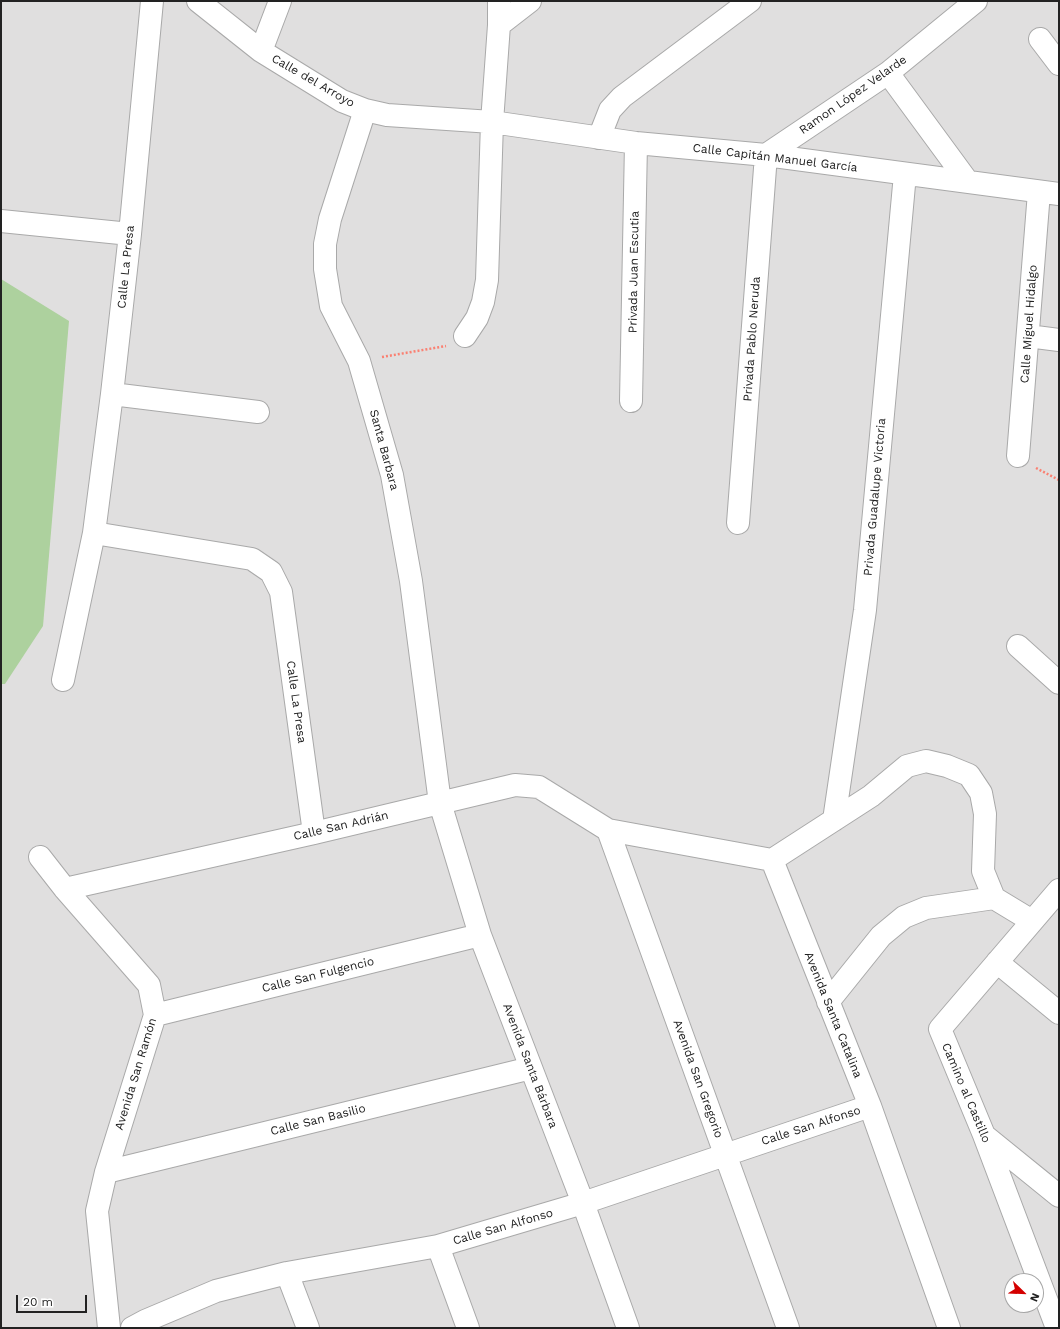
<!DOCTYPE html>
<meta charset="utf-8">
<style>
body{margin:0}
#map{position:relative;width:1060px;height:1329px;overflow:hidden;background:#f2efe9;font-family:"Work Sans",sans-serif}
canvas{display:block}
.frame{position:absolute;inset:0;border:2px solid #222;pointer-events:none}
.north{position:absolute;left:1004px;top:1273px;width:40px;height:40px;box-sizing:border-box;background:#fff;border:1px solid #a7a7a7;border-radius:50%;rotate:113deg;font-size:11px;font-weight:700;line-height:16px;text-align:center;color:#222}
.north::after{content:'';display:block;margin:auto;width:14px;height:18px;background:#d40000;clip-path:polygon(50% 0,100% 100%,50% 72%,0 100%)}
.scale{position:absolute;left:16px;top:1295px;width:71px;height:18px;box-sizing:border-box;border:2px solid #222;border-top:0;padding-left:5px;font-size:12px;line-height:14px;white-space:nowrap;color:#222;-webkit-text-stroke:3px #fff;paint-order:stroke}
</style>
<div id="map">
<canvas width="1060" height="1329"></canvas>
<div class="frame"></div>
<div class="north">N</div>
<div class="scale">20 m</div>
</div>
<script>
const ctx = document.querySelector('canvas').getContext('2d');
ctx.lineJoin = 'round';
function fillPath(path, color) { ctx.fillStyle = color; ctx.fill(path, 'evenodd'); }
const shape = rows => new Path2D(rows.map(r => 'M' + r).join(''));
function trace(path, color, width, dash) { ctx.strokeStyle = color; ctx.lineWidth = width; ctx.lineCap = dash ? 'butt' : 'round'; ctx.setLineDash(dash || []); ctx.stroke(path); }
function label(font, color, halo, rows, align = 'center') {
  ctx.font = font + ' "Work Sans",sans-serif'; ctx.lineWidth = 4; ctx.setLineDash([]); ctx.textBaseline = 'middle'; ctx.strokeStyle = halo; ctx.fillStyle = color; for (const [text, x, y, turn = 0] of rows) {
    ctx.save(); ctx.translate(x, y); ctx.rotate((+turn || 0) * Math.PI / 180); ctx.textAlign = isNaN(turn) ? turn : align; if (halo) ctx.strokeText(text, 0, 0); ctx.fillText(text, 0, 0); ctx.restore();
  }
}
fillPath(shape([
 [1,1,1059,1,1059,1328,1,1328],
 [1012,1281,1036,1281,1036,1305,1012,1305]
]), '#e0dfdf');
fillPath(shape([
 [1,279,69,321,43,626,5,684,1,684]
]), '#add19e');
const minor = shape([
 [198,1,261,51,342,101,365,110,387,115,492,122,636,143,766,155,1059,194],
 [499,25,530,1],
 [1040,39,1059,64],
 [261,51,280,1],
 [888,73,968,182],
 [365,110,330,219,325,244,325,269,331,306,359,361,392,475,411,581,440,803,480,935,583,1203,628,1328],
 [599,138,610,110,622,97,750,1],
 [1,221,130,234],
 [465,336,477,318,483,302,487,280,492,122,499,25,499,1],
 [1028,336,1059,340],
 [112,394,258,412],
 [631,401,636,143],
 [1018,456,1039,192],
 [738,523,766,155,888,73,976,1],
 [94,533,252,559,271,572,281,592,314,833],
 [1018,646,1059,683],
 [63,680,94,533,112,394,130,234,152,1],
 [834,820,865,610,905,174],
 [608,830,788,1328],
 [40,857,65,889,149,985,155,1015,106,1172,97,1211,109,1328],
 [772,860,870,1106,949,1328],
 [772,860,871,796,907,766,926,761,947,766,969,775,981,793,985,814,983,871,994,898],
 [65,889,314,833,515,785,539,787,608,830,772,860],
 [997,962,1059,1013],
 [828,1002,881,936,904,917,926,908,994,898,1032,921],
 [155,1015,480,935],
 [985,1136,1059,1196],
 [106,1172,531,1068],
 [438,1246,468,1328],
 [287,1273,308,1328],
 [132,1328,145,1321,216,1291,287,1273,438,1246,583,1203,870,1106],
 [1057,1328,984,1135,940,1029,1059,890]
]);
trace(minor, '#a9a9a9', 24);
trace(shape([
 [382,357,446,346],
 [1036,468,1059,480]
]), '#fa8072', 2.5, [2, 2]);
trace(minor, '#fff', 22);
label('12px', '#222', '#fff', [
 ["Calle del Arroyo",313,81,30],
 ["Ramon López Velarde",853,95,-35],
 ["Calle Capitán Manuel García",775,158,7],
 ["Calle La Presa",126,267,-84],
 ["Privada Juan Escutia",634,272,-89],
 ["Calle Miguel Hidalgo",1029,324,-86],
 ["Privada Pablo Neruda",752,339,-86],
 ["Santa Barbara",384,450,75],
 ["Privada Guadalupe Victoria",875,497,-85],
 ["Calle La Presa",296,702,82],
 ["Calle San Adrián",341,826,-13],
 ["Calle San Fulgencio",318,975,-14],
 ["Avenida Santa Catalina",833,1015,68],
 ["Avenida Santa Bárbara",530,1066,69],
 ["Avenida San Ramón",136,1074,-73],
 ["Avenida San Gregorio",698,1079,70],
 ["Camino al Castillo",966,1093,67],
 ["Calle San Basilio",318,1120,-14],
 ["Calle San Alfonso",811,1126,-18],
 ["Calle San Alfonso",503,1227,-16]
]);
</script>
